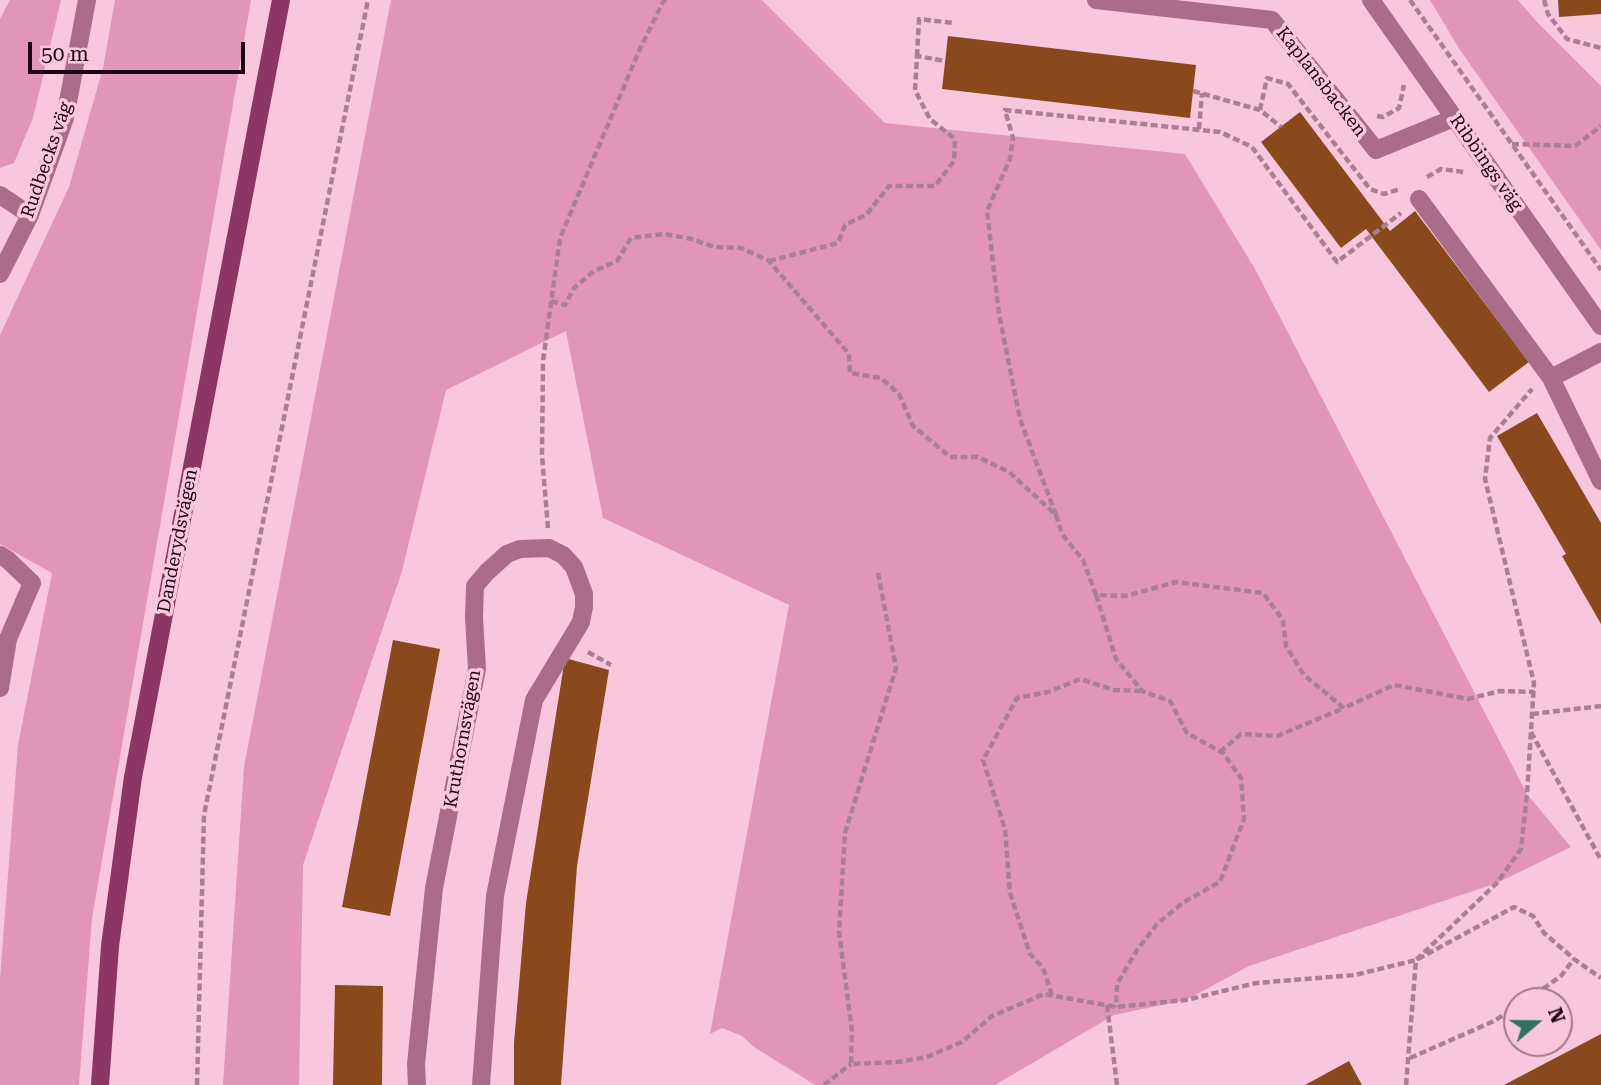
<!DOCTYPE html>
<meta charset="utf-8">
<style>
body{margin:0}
#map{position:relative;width:1601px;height:1085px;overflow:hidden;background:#f9c7dd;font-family:"Roboto Serif",serif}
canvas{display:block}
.north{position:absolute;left:1503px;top:987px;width:70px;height:70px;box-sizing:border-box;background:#f9c7dd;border:2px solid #a1798b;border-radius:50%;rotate:70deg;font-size:19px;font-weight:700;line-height:28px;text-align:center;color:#1c0310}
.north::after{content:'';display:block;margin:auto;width:24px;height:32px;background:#32715e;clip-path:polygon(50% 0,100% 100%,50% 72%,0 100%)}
.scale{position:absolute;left:28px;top:42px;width:217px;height:32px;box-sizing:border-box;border:4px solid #1c0310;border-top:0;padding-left:9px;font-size:21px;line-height:24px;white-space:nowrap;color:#1c0310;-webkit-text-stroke:5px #f9c7dd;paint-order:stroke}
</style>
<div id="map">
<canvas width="1601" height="1085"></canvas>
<div class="north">N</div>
<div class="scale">50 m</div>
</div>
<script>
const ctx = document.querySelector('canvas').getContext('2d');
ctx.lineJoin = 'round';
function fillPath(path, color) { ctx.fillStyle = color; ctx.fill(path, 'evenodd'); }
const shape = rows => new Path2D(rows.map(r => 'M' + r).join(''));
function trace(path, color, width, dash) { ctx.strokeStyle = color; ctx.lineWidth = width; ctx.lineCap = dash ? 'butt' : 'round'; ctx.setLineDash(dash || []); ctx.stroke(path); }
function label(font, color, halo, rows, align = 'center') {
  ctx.font = font + ' "Roboto Serif",serif'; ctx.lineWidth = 7; ctx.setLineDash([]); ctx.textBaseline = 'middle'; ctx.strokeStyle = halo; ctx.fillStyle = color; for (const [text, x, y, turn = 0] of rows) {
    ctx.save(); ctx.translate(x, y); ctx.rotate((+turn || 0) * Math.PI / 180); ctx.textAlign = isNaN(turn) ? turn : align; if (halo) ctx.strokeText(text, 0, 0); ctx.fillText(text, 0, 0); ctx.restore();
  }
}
fillPath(shape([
 [10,0,61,0,33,118,14,163,0,168,0,19],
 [115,0,251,0,92,918,79,1085,0,1085,0,979,18,745,52,573,0,544,0,335,69,187,103,68],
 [391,0,762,0,885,123,1185,154,1255,269,1527,794,1571,847,1497,883,1249,966,1186,1000,1114,1015,995,1085,815,1085,754,1047,742,1036,722,1028,710,1034,789,605,603,518,566,331,446,390,402,571,303,865,299,1085,223,1085,244,767],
 [1430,0,1518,0,1537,22,1601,86,1601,250,1460,50]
]), '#e196b8');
fillPath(shape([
 [1558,0,1601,0,1601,14,1559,17],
 [948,36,1196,65,1190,118,942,89],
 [1300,112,1390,231,1415,211,1529,362,1489,392,1366,229,1341,248,1261,142],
 [1537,413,1601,523,1601,624,1562,556,1566,554,1497,436],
 [393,640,440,649,390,916,342,907],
 [565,658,609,670,577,866,561,1085,514,1085,514,1043,526,903],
 [335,985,383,986,382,1085,333,1085],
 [1601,1034,1601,1085,1504,1085],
 [1349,1061,1362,1085,1305,1085]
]), '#8a491d');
trace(shape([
 [1410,0,1601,270],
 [1544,0,1548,14,1567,39,1601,48],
 [917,56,919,19,953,23],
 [1193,91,1260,110,1281,127],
 [1260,110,1267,78,1288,84,1370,189,1384,194,1400,189],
 [1377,116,1383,117,1399,108,1404,85],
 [1199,129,1202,93],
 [1512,144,1575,146,1601,126],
 [1427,177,1441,169,1464,172],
 [769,261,838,243,845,225,866,215,889,186,935,186,954,161,955,139,930,119,915,90,917,56,945,61],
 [551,301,565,305,574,288,594,271,617,261,631,238,664,234,692,239,714,247,741,248,769,261,849,354,850,373,881,378,899,394,913,426,950,457,978,457,1009,472,1056,515,1062,534,1083,560,1096,595,1126,596,1176,582,1263,593,1283,620,1286,646,1304,675,1344,708,1394,685,1468,699,1500,691,1534,692],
 [1056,515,1020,419,999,314,987,211,1010,159,1013,138,1005,110,1220,132,1252,147,1337,262,1401,213],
 [548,528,542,456,543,361,560,238,639,51,663,2,666,0],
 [878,573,896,668,845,833,839,932,852,1031,851,1064,898,1062,927,1057,962,1042,992,1016,1044,994,1116,1007,1186,1000,1256,983,1355,975,1416,960,1514,907,1533,916,1544,933,1574,959,1601,978],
 [1096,595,1116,659,1142,691,1170,701,1187,733,1223,753,1241,778,1244,819,1220,882,1184,902,1157,924,1137,950,1117,984,1116,1007],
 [588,652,611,665],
 [1532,714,1601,706],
 [1531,732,1601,860],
 [1220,752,1241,734,1277,736,1344,708],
 [1052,995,1043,968,1030,954,1010,893,1005,829,983,760,1017,698,1048,692,1080,679,1114,690,1141,691],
 [1526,1001,1561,976,1574,959],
 [1107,1005,1117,1085],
 [1410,1058,1492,1022,1517,1007],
 [197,1085,204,815,368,0],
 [824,1085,851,1064],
 [1406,1085,1416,960,1497,883,1521,849,1527,794,1534,683,1485,479,1490,438,1532,389]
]), '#a98093', 4.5, [7, 3.5]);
trace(shape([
 [1419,199,1551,378,1601,481],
 [1551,378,1601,352],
 [0,555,8,560,32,583,8,639,0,688]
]), '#aa6d89', 18);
trace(shape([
 [1096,0,1272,20,1376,150,1454,118],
 [1371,0,1601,326],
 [0,195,30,215],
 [0,274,30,215,65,118,87,0],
 [417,1085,416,1064,434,888,477,669,474,617,475,586,487,572,507,554,520,549,549,548,563,555,574,567,584,594,584,607,581,622,534,700,495,896,481,1085]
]), '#aa6d89', 18);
trace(shape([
 [100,1085,110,946,133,777,281,0]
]), '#8d3563', 18);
label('18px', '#1c0310', '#f9c7dd', [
 ["Kaplansbacken",1321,82,52],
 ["Rudbecks väg",47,160,-71],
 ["Ribbings väg",1486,163,55],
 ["Danderydsvägen",178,541,-79],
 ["Kruthornsvägen",463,739,-80]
]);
</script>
